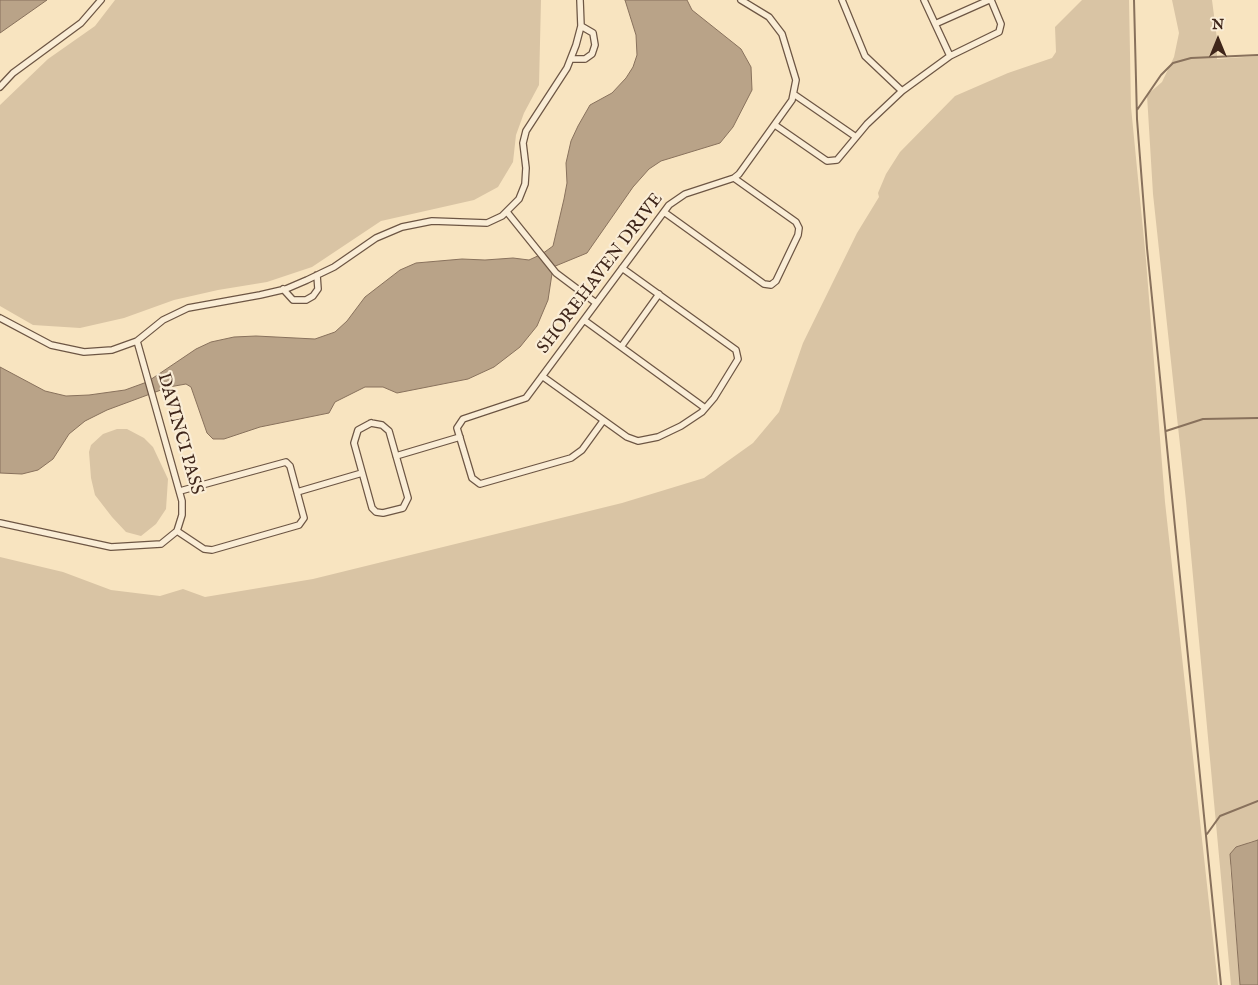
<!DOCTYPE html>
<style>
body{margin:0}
#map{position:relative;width:1258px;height:985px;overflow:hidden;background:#f8e4c0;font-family:"IM FELL English",serif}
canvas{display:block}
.north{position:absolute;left:1193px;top:15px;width:50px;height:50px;-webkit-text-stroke:4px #faedd6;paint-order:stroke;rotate:0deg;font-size:14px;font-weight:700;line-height:20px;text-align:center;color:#3f261a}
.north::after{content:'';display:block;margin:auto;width:18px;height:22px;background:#3f261a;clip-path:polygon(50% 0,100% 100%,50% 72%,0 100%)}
</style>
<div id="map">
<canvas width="1258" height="985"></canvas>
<div class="north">N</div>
</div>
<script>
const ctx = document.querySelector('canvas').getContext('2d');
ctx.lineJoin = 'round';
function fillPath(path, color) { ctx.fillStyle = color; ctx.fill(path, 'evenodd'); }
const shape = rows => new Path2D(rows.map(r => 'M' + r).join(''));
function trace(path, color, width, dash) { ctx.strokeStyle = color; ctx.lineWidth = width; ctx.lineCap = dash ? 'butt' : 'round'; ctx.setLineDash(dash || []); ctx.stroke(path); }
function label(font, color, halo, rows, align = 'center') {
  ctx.font = font + ' "IM FELL English",serif'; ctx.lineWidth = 4.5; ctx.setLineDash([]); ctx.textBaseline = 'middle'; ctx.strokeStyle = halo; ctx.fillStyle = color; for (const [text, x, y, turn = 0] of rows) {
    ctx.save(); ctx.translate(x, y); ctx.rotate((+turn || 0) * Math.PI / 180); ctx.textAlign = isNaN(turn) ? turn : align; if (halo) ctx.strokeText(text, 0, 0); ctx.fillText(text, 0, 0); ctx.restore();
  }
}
fillPath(shape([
 [115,0,541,0,539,85,524,113,516,135,513,162,498,187,474,200,381,221,312,267,267,282,218,290,174,300,124,318,80,328,33,325,0,306,0,105,48,59,95,26],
 [1082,0,1129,0,1131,107,1146,260,1165,502,1218,985,0,985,0,557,63,572,111,590,160,596,183,589,205,597,313,579,622,503,704,478,753,443,779,412,803,343,857,233,879,197,878,193,886,174,900,152,955,96,1008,73,1052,58,1056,52,1055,27],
 [1172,0,1212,0,1217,39,1217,59,1258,56,1258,840,1249,842,1230,865,1240,985,1231,985,1186,501,1153,194,1147,95,1162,82,1174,57,1179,33],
 [117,429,127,429,144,438,153,447,168,479,166,509,156,524,141,536,126,532,112,517,95,495,91,478,89,452,91,445,103,434]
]), '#d9c4a4');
const water = shape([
 [0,0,47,0,0,33,0,0],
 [625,0,687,0,692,10,741,49,751,67,752,90,733,127,720,143,661,161,649,169,633,187,587,253,553,267,548,300,537,326,520,347,494,367,468,379,397,393,383,387,365,387,335,402,329,413,260,427,224,439,213,439,207,433,191,387,186,384,169,387,107,410,85,421,69,434,53,459,38,470,22,474,0,473,0,367,45,391,66,396,89,395,125,390,147,382,196,349,211,342,234,337,256,336,315,339,335,332,347,321,365,297,400,270,416,263,462,259,485,260,513,258,529,260,542,254,553,246,564,199,567,183,566,163,571,141,578,126,590,105,612,93,626,78,633,67,637,55,636,35,625,0],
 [1258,840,1258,985,1240,985,1230,854,1236,847,1258,840]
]);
fillPath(water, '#b9a388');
trace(water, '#88715c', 1);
trace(shape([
 [1134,0,1137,119,1147,248,1221,985],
 [1137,110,1161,75,1173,63,1191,58,1258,55],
 [1166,431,1203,419,1258,418],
 [1207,834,1220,816,1258,801]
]), '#88715c', 2);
const minor = shape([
 [842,0,865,56,902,91],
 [924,0,950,56],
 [935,24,989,0],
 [571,59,585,59,592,54,595,45,593,33,581,26],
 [0,87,13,73,81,23,101,0],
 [795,95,856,137],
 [775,125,827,161,837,160,867,124,902,91,950,56,999,32,1001,24,991,0],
 [507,212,556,273,596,303],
 [664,212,764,284,771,285,776,281,798,235,799,228,796,222,734,178],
 [283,289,293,300,306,300,313,296,318,289,317,275],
 [0,318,51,345,84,352,112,350,137,341,163,320,188,308,260,295,286,289,307,280,334,267,376,238,402,227,432,221,487,223,502,216,519,199,525,184,526,168,523,143,526,131,567,68,576,45,581,26,580,0],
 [584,320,705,408],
 [621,347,659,294],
 [542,376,627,437,638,441,658,437,681,426,702,412,714,398,738,359,736,350,622,268],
 [603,421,582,450,571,458,480,484,472,478,457,428,463,419,526,398,669,205,685,194,734,178,739,174,792,100,796,80,782,34,769,17,741,0],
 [371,423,382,425,389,431,408,498,403,508,383,513,376,512,372,508,354,443,358,430,371,423],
 [396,456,460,437],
 [297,492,362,473],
 [0,523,111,547,161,544,177,531,182,515,182,501,137,341],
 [177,531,204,549,212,550,299,525,304,518,290,466,286,462,180,491]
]);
trace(minor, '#6d5644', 8);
trace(minor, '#faedd6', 5.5);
label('18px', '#3f261a', '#faedd6', [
 ["SHOREHAVEN DRIVE",601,274,-53],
 ["DAVINCI PASS",179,434,74]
]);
</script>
